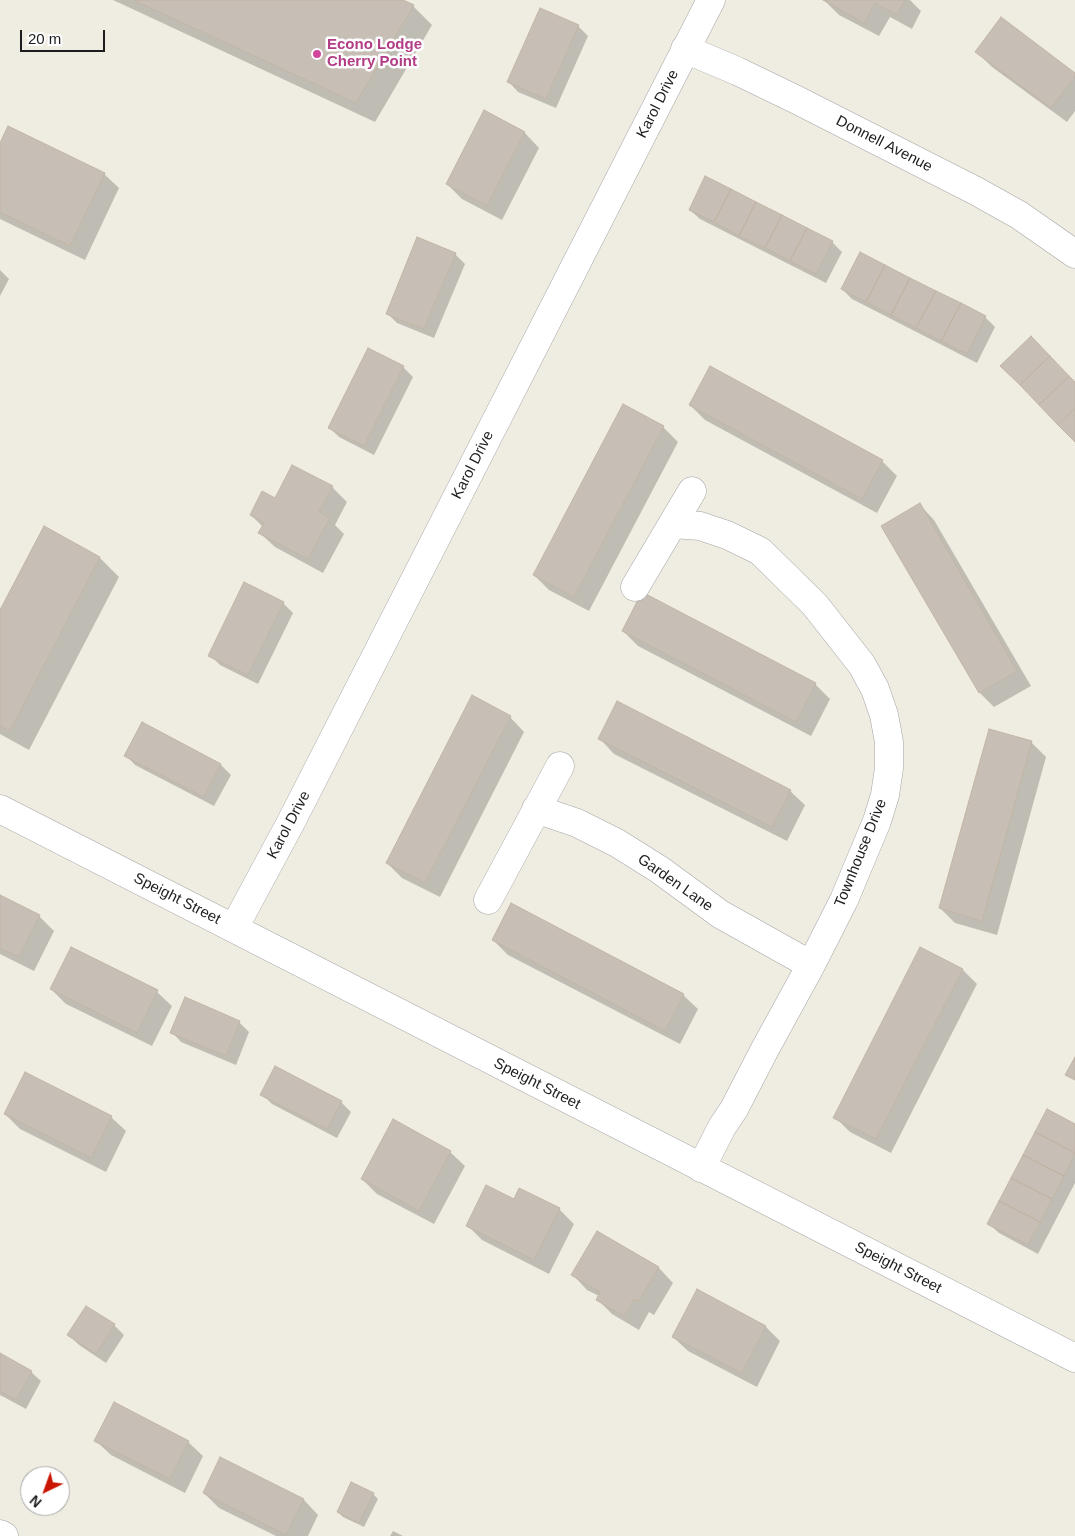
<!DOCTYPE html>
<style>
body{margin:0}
#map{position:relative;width:1075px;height:1536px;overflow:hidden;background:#efece2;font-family:Arial,sans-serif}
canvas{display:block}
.north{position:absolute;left:20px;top:1466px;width:50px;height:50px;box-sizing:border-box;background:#fff;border:1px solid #a5a5a5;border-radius:50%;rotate:222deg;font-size:14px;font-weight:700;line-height:20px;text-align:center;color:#1d1d1d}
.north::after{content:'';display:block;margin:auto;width:18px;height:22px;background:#ca1500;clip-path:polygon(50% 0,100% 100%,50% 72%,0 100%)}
.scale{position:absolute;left:20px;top:30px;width:85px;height:22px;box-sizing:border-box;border:2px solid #1d1d1d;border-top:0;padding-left:6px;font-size:15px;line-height:18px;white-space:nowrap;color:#1d1d1d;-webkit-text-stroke:4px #fff;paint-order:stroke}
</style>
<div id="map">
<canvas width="1075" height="1536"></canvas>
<div class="north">N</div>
<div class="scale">20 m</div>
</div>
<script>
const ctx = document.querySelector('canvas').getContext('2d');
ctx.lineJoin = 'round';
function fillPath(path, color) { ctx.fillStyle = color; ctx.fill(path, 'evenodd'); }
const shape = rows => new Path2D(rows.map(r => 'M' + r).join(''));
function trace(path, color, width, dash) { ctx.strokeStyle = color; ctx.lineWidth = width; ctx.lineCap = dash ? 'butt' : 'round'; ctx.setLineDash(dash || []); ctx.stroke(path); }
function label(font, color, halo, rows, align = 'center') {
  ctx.font = font + ' Arial,sans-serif'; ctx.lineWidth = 5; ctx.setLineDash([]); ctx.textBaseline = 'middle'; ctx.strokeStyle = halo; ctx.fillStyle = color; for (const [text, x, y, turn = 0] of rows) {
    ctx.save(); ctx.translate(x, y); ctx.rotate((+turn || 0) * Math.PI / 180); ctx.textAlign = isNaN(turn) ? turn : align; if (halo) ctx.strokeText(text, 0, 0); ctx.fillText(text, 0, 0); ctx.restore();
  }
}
fillPath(shape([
 [113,0,400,0,413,6,432,25,375,122],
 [824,0,910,0,921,11,912,29,890,17,879,36,839,15],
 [578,26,588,36,556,108,518,92,509,82],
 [977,52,1075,74,1075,111,1067,122,992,67],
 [485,112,525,133,539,148,502,220,462,199,447,184],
 [0,146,104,174,119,188,85,260,0,219],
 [690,210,832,242,842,252,826,283,700,219],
 [455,254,465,264,434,338,397,323,387,313],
 [0,270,9,279,0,296],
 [842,289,985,317,995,327,977,363,852,299],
 [403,367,413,377,374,455,339,437,329,427],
 [690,405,882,461,897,476,877,513,705,420],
 [663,427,678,442,589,611,549,590,534,575],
 [332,487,347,502,335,525,344,534,323,573,275,547,260,533,263,527,251,515,275,500],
 [920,505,934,520,1031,686,994,707,980,693,883,526],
 [100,558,119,577,29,750,0,734,0,613],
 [283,603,293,613,258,684,220,665,210,655],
 [623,631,815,684,830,699,811,736,638,646],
 [510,717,524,732,440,897,402,878,387,863],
 [142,723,221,765,231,775,214,806,135,765,126,755],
 [600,739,790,791,805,805,787,841,614,754],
 [1031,742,1046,757,997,935,955,923,940,908],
 [0,897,39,916,54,931,34,971,0,954],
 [493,940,683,995,698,1009,680,1044,508,955],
 [71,949,157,992,172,1006,152,1046,66,1004,51,989],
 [963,970,977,984,891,1153,850,1132,835,1117],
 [239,1022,249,1032,236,1065,181,1042,172,1032],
 [275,1068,341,1102,351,1112,337,1138,272,1104,262,1094],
 [5,1114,111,1117,126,1131,106,1172,20,1129],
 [1075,1125,1075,1183,1038,1254,999,1233,989,1224],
 [450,1152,465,1166,434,1224,377,1194,362,1179],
 [514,1201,559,1209,574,1224,549,1274,482,1240,468,1226],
 [597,1232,659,1268,673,1283,654,1315,649,1312,639,1330,612,1314,597,1299,599,1296,587,1290,573,1275],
 [114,1325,124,1335,106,1363,79,1345,69,1335],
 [766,1327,780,1341,757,1387,688,1351,673,1337],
 [0,1355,31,1372,41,1381,26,1409,0,1395],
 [96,1441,188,1442,203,1456,185,1493,111,1455],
 [221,1459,304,1500,318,1515,308,1536,276,1536,219,1508,204,1493],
 [373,1494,378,1499,364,1527,343,1517,338,1512],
 [393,1531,403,1536,390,1536]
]), '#0003');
const building = shape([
 [133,0,403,0,414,5,356,103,133,0],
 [823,0,905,0,897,15,875,3,864,23,823,0],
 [540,8,579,25,546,99,507,82,540,8],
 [1001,17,1075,73,1075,77,1051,108,975,52,1001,17],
 [484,110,525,132,487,206,446,184,484,110],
 [8,126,105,173,70,246,0,212,0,143,8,126],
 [705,176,731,189,714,222,689,210,705,176],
 [731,189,756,202,739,236,714,222,731,189],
 [756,202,782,215,765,248,739,236,756,202],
 [782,215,807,228,790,261,765,248,782,215],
 [807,228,833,241,816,274,790,261,807,228],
 [417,237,456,253,424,329,386,314,417,237],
 [860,252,885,265,866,302,841,289,860,252],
 [885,265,910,278,891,315,866,302,885,265],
 [910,278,936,291,916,328,891,315,910,278],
 [936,291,961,303,941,341,916,328,936,291],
 [961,303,986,316,967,354,941,341,961,303],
 [1031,336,1050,356,1020,385,1000,366,1031,336],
 [368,348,404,366,364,446,328,428,368,348],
 [1050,356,1069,376,1039,405,1020,385,1050,356],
 [710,366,883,460,862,499,689,405,710,366],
 [1069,376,1075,382,1075,408,1058,425,1039,405,1069,376],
 [623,404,664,426,574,597,533,575,623,404],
 [1075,408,1075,442,1058,425,1075,408],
 [292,465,333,486,319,512,330,518,308,559,258,533,264,523,250,515,262,491,275,498,292,465],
 [920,503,1017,671,979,693,881,526,920,503],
 [44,526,100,557,10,731,0,726,0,610,44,526],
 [244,582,284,602,248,675,208,656,244,582],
 [642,592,816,683,796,722,622,631,642,592],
 [472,695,511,716,425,883,386,863,472,695],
 [617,701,791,790,772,827,598,739,617,701],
 [142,722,221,764,204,797,124,756,142,722],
 [989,729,1032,741,982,921,939,908,989,729],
 [0,895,40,915,19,957,0,948,0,895],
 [511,903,684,994,665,1031,492,940,511,903],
 [71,947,158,990,137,1033,50,989,71,947],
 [920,947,963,969,876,1139,833,1118,920,947],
 [185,997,240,1021,226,1056,170,1033,185,997],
 [1075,1057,1075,1080,1065,1075,1075,1057],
 [275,1066,342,1101,327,1129,260,1095,275,1066],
 [25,1072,112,1116,91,1158,4,1114,25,1072],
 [1047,1109,1075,1124,1075,1153,1035,1132,1047,1109],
 [393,1119,451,1151,419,1211,361,1179,393,1119],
 [1035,1132,1075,1153,1064,1176,1023,1155,1035,1132],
 [1023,1155,1064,1176,1052,1199,1011,1178,1023,1155],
 [1011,1178,1052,1199,1040,1222,999,1201,1011,1178],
 [486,1185,514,1199,519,1188,560,1208,534,1260,466,1226,486,1185],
 [999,1201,1040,1222,1028,1245,987,1224,999,1201],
 [597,1231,659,1267,639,1301,634,1299,624,1316,596,1300,600,1292,571,1275,597,1231],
 [697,1289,766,1326,742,1373,672,1337,697,1289],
 [86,1306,115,1324,96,1354,67,1335,86,1306],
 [0,1353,32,1371,16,1400,0,1391,0,1353],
 [114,1402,189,1441,170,1479,94,1441,114,1402],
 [220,1457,304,1499,286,1535,203,1493,220,1457],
 [351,1482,374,1493,359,1523,337,1512,351,1482]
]);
fillPath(building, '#c7bfb5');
trace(building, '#c2b4a3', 1);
const minor = shape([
 [685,49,737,71,797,100,976,191,1019,215,1075,254],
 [674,524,700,526,727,535,760,551,815,605,862,665,875,689,884,715,889,742,889,768,885,795,877,821,844,900,811,965,765,1049,734,1109,722,1127,701,1168],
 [635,587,692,491],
 [0,809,1075,1358],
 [536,809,577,823,617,843,660,870,720,914,811,965],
 [488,900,560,766],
 [234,928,291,822,711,0],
 [0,1534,4,1536]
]);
trace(minor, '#a4a4a4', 29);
trace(minor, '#fff', 28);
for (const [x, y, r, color] of [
 [317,54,5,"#d1479c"]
]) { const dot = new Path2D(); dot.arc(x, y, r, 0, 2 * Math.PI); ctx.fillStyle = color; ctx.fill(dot); trace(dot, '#fff', 2); }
label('bold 15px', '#b23c85', '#fff', [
 ["Econo Lodge",327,45],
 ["Cherry Point",327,62]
], 'left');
label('15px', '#1d1d1d', '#fff', [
 ["Karol Drive",658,104,-63],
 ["Donnell Avenue",884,144,27],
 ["Karol Drive",473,465,-63],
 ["Karol Drive",289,825,-62],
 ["Townhouse Drive",861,853,-68],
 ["Garden Lane",675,883,35],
 ["Speight Street",177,899,27],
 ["Speight Street",537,1084,27],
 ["Speight Street",898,1268,27]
]);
</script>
